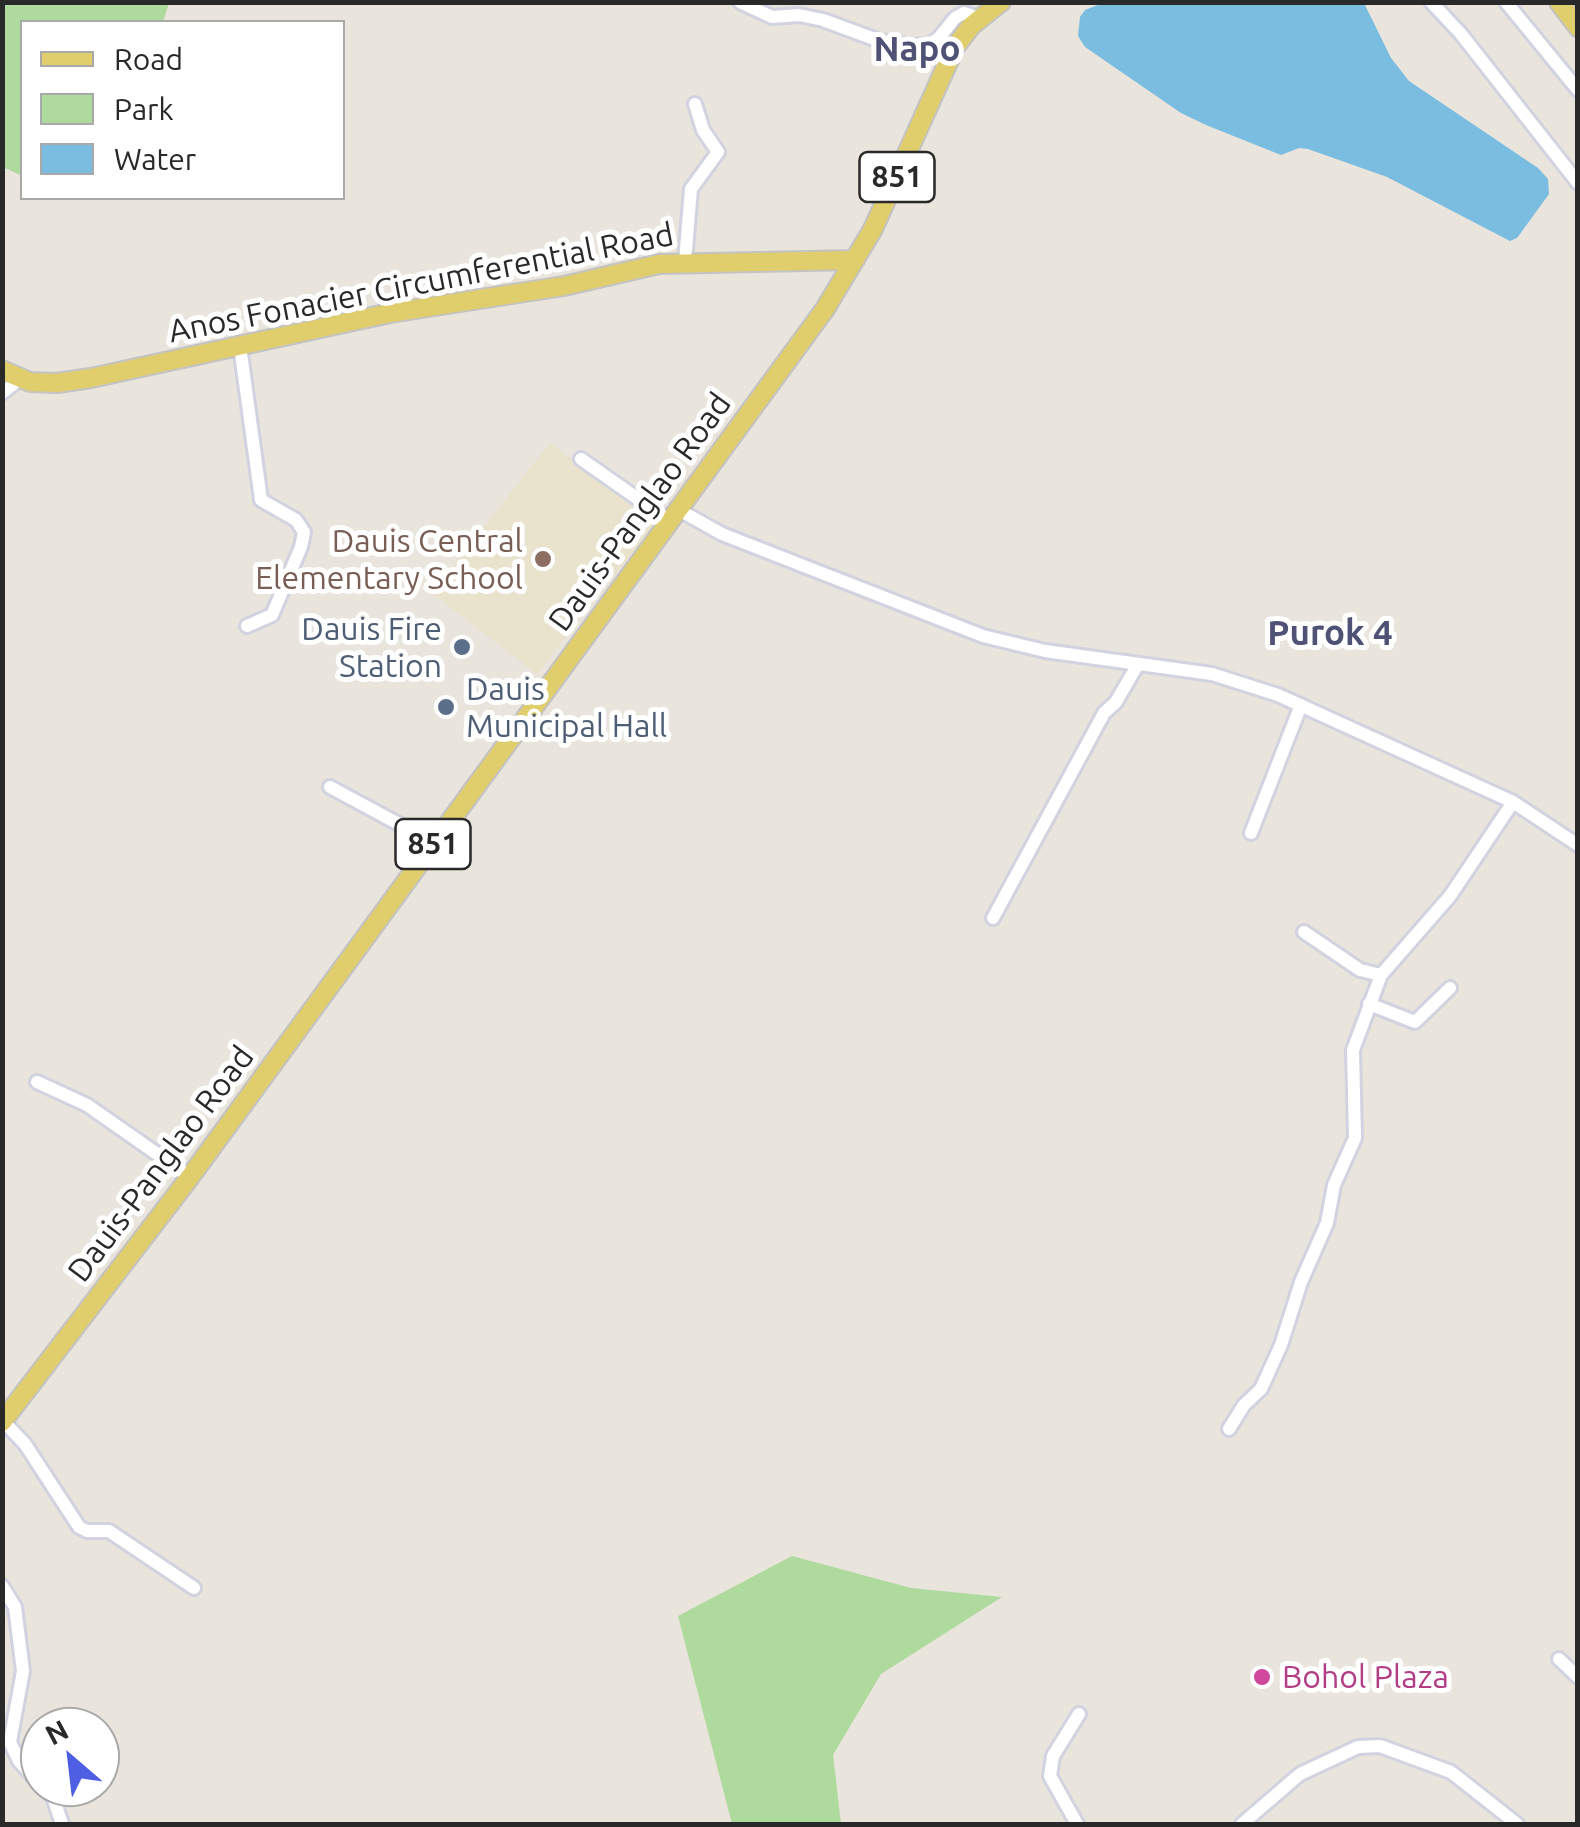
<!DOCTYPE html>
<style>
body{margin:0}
#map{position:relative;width:1580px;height:1827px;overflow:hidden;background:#e9e4dc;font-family:Ubuntu,sans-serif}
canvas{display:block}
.frame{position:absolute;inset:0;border:5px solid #292929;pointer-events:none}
.legend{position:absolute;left:20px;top:20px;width:325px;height:180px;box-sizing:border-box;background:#fff;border:2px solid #a9a9a9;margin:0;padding:12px 18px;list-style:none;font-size:30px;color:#292929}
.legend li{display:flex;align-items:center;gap:20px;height:50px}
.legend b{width:50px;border:2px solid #a9a9a9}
.north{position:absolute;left:20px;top:1707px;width:100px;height:100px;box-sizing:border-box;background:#fff;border:2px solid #a9a9a9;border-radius:50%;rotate:332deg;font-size:28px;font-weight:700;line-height:40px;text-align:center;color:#292929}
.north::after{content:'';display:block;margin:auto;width:35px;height:45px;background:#4e5fe4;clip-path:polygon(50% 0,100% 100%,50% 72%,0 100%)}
</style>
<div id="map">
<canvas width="1580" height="1827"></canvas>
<div class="frame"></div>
<ul class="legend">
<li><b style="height:12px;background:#e0cd6b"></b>Road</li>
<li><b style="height:28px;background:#aeda9e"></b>Park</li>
<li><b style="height:28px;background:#7abde0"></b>Water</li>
</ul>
<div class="north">N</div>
</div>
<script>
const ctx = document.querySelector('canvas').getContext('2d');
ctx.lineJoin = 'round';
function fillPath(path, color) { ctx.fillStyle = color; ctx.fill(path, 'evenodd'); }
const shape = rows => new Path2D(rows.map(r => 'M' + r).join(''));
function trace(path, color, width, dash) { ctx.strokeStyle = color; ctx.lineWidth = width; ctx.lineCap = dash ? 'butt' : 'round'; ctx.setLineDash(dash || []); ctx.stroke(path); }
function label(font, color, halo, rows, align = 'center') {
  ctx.font = font + ' Ubuntu,sans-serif'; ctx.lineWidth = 10; ctx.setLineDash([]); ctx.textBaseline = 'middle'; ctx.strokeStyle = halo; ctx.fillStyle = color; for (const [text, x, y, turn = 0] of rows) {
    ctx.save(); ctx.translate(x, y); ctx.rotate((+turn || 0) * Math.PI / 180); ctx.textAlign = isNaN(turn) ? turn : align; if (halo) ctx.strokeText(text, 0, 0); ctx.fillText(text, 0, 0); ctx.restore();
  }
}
fillPath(shape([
 [550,443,655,524,537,674,432,593]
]), '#e9e2cd');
fillPath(shape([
 [3,2,169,3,163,22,22,22,22,176,3,167],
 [792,1556,911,1588,1002,1597,881,1674,833,1755,841,1824,732,1824,678,1616]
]), '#aeda9e');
fillPath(shape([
 [1103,3,1364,3,1391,58,1409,81,1538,168,1548,179,1549,194,1517,238,1510,241,1387,177,1308,149,1299,148,1281,155,1206,125,1181,113,1085,47,1078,36,1080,17,1085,10]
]), '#7abde0');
const minor = shape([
 [740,2,772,17,799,15,823,20,880,41,912,46,928,45,938,39,955,18,964,13,979,18],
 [1431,2,1461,34,1578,183],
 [1506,2,1578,90],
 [685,261,691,189,718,152,703,130,695,104],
 [240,346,261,500,296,520,304,532,301,547,272,615,247,626],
 [2,393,20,379],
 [581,459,671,522],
 [679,510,722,534,983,636,1045,651,1212,674,1278,695,1513,802,1578,845],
 [330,787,434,843],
 [1251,833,1301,705],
 [993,918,1104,713,1116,702,1138,664],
 [1304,932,1360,970,1381,975],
 [1369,1004,1415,1022,1450,988],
 [37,1082,87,1105,190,1177],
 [3,1421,25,1444,79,1527,87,1531,109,1531,194,1588],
 [1229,1429,1244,1405,1261,1389,1281,1345,1301,1282,1327,1223,1334,1185,1355,1138,1353,1050,1381,975,1450,896,1513,802],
 [2,1586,15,1607,23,1671,10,1742,19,1761,40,1784],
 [1559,1659,1578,1677],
 [43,1787,53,1797,62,1824],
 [1077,1824,1050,1776,1053,1756,1079,1714],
 [1242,1824,1300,1774,1358,1747,1380,1746,1451,1772,1517,1824]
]);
const major = shape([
 [1559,2,1578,27],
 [2,370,30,382,57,383,91,378,390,313,564,286,659,264,855,260],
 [2,1422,190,1177,825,309,873,229,955,47,971,26,1001,2]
]);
trace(minor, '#d1d3e0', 18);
trace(major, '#c3c3c3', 22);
trace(minor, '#fff', 12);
trace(major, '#e0cd6b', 18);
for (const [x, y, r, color] of [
 [543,559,10,"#8d6e63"],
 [462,647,10,"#5c6f8a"],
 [446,707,10,"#5c6f8a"],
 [1262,1677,10,"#d1479c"]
]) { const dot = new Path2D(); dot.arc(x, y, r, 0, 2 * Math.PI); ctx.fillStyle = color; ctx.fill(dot); trace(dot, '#fff', 4); }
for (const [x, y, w] of [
 [897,177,75],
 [433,844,75]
]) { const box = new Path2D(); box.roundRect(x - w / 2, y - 25, w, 50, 8); ctx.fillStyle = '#fff'; ctx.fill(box); trace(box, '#292929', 2.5); }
label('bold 30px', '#292929', null, [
 ["851",897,177],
 ["851",433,844]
]);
label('32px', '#292929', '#fff', [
 ["Anos Fonacier Circumferential Road",421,283,-11],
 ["Dauis-Panglao Road",640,512,-54],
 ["Dauis-Panglao Road",161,1164,-53]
]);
label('32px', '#785e54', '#fff', [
 ["Dauis Central",523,541],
 ["Elementary School",523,578]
], 'right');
label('32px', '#4e5e75', '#fff', [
 ["Dauis Fire",442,629],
 ["Station",442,666],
 ["Dauis",466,689,"left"],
 ["Municipal Hall",466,726,"left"]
], 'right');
label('32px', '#b23c85', '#fff', [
 ["Bohol Plaza",1282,1677]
], 'left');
label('bold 35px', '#4f5274', '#fff', [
 ["Napo",917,49],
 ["Purok 4",1330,633]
]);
</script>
